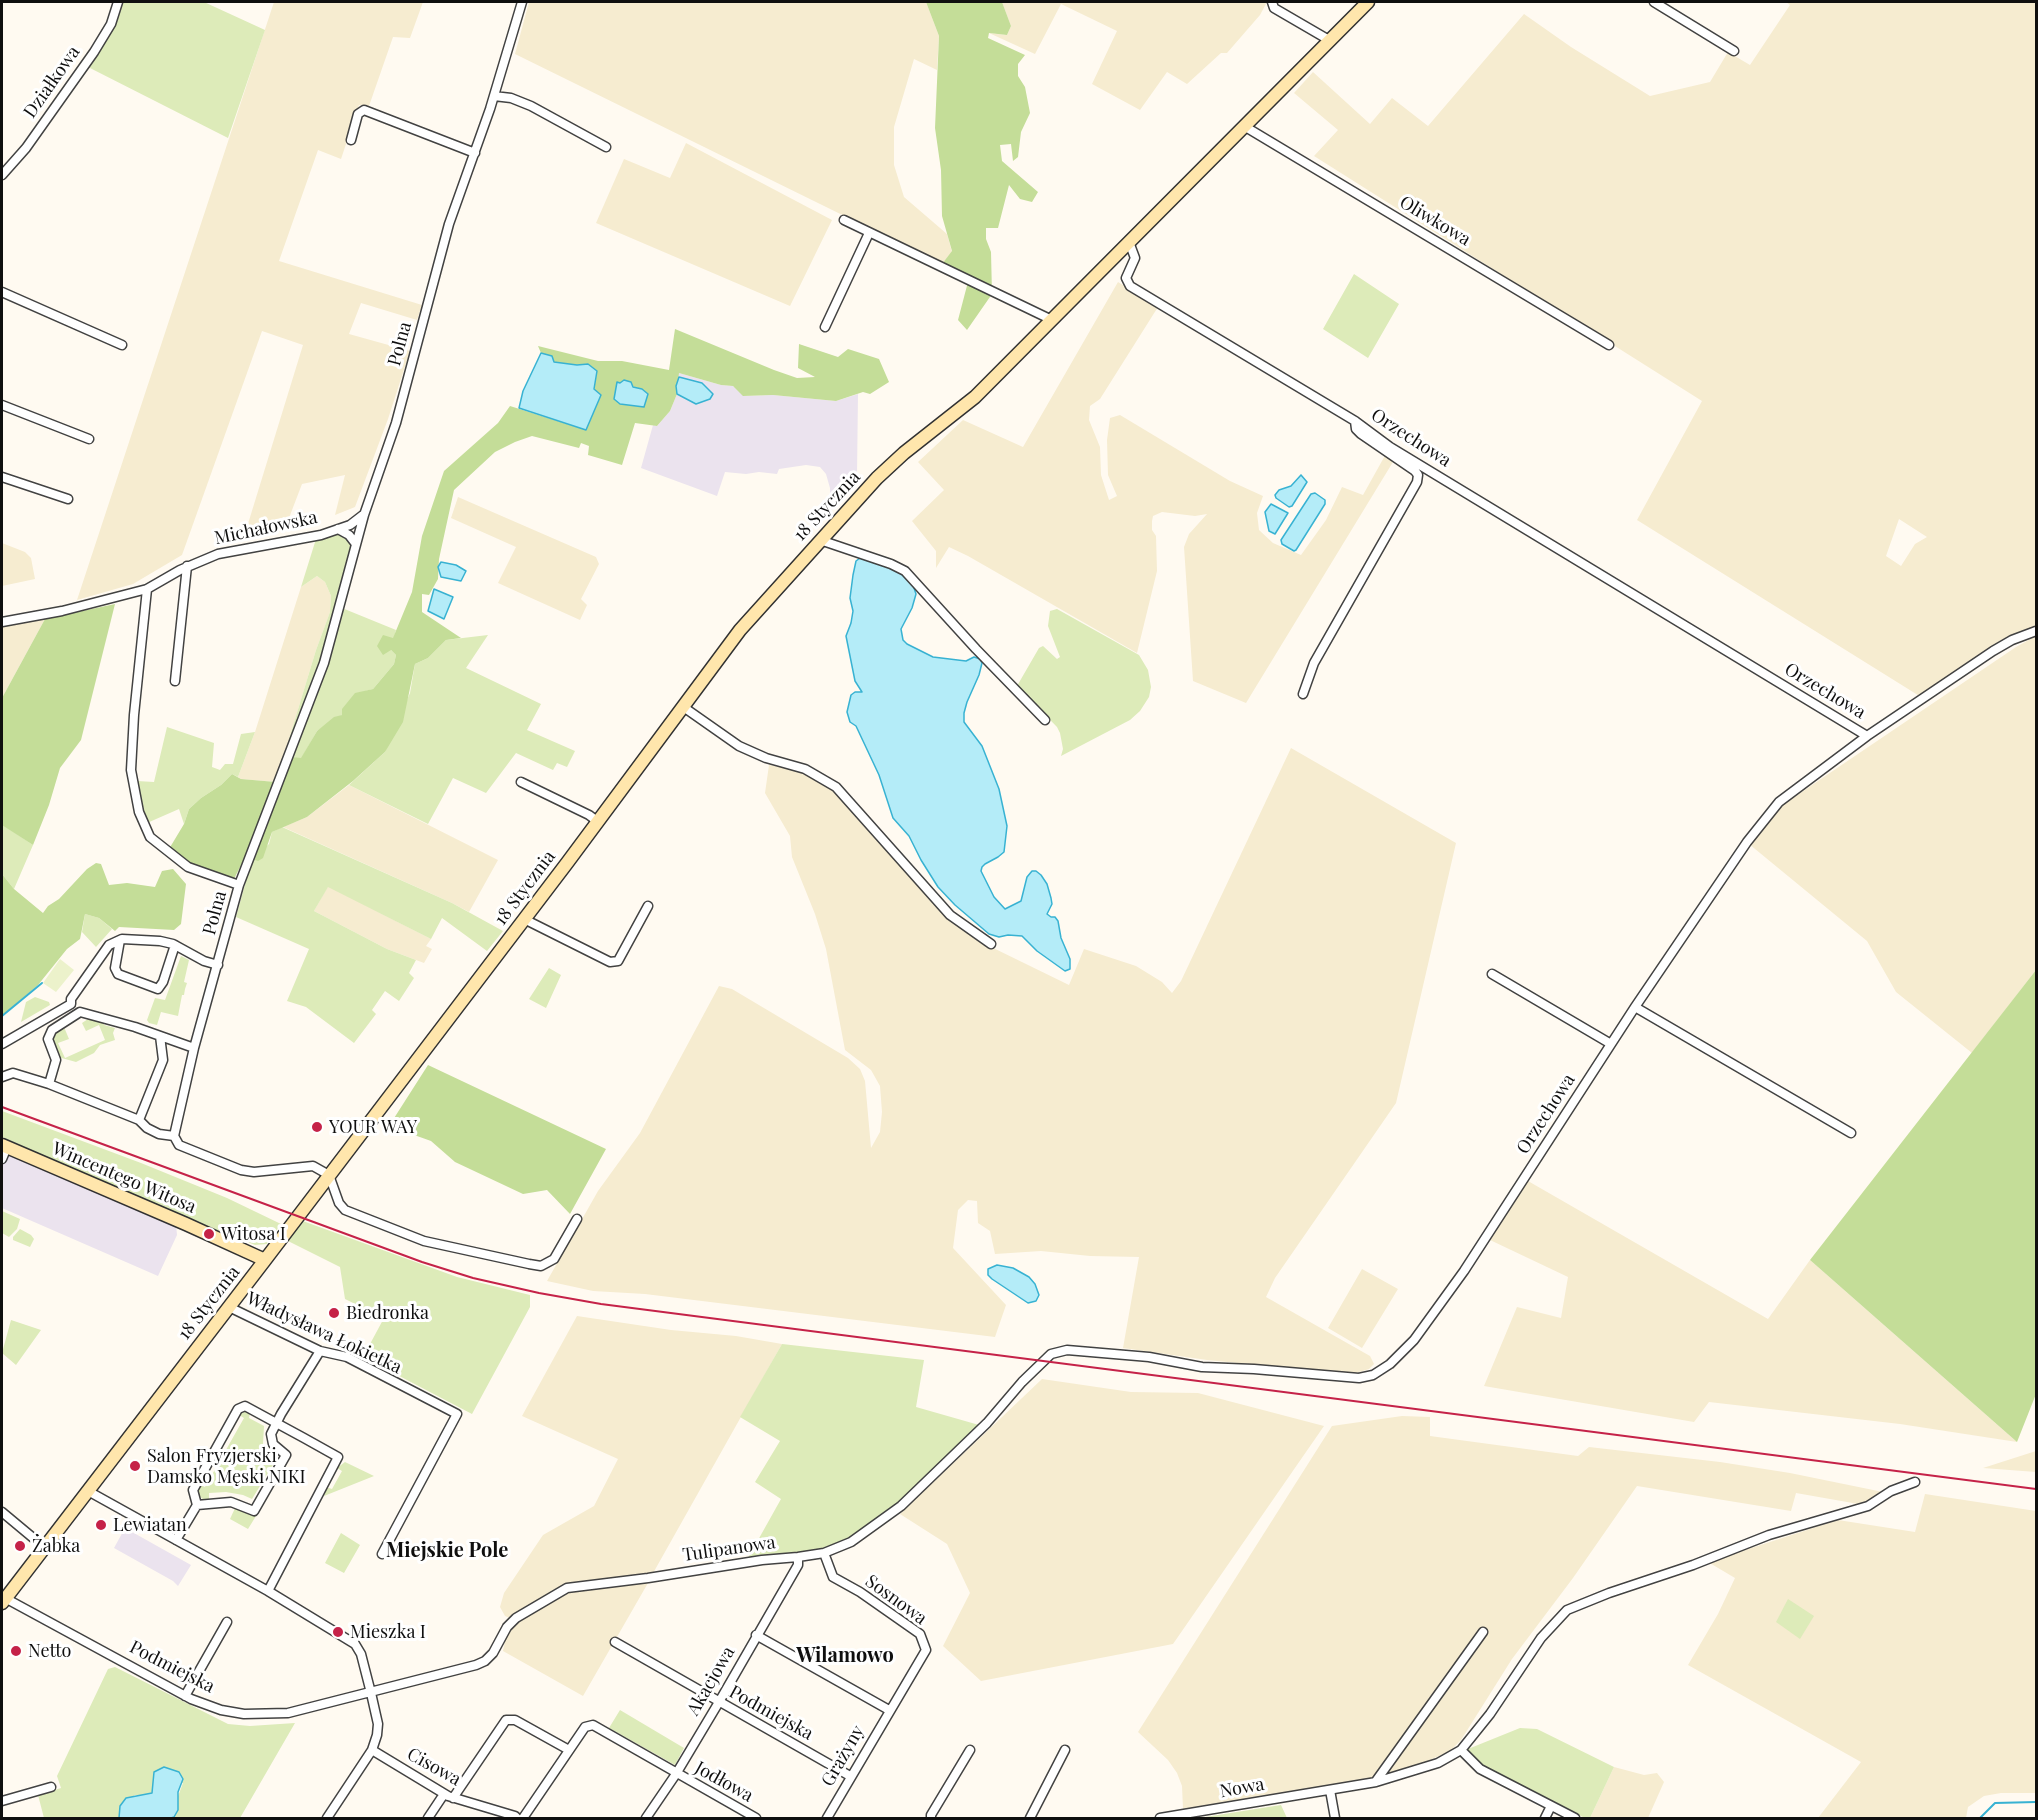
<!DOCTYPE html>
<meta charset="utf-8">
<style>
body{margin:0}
#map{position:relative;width:2038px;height:1820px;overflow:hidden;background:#fffaf1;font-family:"Playfair Display",serif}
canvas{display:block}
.frame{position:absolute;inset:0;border:3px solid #0f0f0f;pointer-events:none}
</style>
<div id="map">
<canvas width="2038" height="1820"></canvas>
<div class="frame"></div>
</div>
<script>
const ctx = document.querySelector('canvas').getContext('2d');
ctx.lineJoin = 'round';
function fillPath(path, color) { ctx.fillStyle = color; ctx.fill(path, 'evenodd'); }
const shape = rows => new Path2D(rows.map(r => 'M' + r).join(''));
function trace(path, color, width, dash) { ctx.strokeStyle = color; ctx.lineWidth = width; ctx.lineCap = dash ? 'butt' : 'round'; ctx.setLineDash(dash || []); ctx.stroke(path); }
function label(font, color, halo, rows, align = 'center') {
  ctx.font = font + ' "Playfair Display",serif'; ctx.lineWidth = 6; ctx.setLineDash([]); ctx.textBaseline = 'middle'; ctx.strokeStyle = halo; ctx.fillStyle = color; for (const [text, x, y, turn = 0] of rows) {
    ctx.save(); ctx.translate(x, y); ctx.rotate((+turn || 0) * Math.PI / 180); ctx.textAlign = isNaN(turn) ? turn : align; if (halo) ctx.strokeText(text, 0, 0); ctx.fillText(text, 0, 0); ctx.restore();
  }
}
fillPath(shape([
 [679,373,721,385,733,386,744,396,773,395,836,401,858,394,857,475,852,475,851,487,830,512,830,488,826,474,820,467,806,465,779,469,777,474,759,472,746,474,725,472,717,496,641,468,653,425,657,426,670,411,677,394],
 [2,1150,176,1224,177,1235,158,1276,2,1208],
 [125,1528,191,1565,178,1586,173,1581,114,1548]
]), '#ebe3ee');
fillPath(shape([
 [274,2,423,2,410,38,393,37,369,106,359,105,341,159,318,150,279,261,422,305,417,320,361,303,349,334,410,351,388,419,355,507,335,515,345,475,302,484,284,531,243,540,303,345,262,331,182,555,133,584,77,600],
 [529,2,926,2,939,36,937,70,914,59,894,127,894,165,904,197,947,234,952,252,942,264,515,54],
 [1002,2,1267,2,1260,15,1227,53,1221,53,1187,84,1167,72,1140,110,1092,84,1117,31,1061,4,1035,54,989,33,1007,35,1011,26],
 [1786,2,2036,2,2036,629,1921,697,1637,520,1702,401,1314,156,1338,130,1294,93,1313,72,1370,124,1392,98,1428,126,1524,14,1571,47,1650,96,1710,82,1728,52,1750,65,1790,5],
 [1899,519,1927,537,1915,544,1901,566,1886,556],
 [686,143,832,220,790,306,596,223,624,159,670,178],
 [1118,282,1158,307,1100,399,1090,406,1089,420,1100,447,1101,475,1109,500,1117,496,1108,475,1107,440,1110,418,1120,415,1230,481,1263,496,1257,513,1259,530,1273,543,1301,555,1326,520,1342,487,1363,495,1387,452,1396,457,1246,703,1193,681,1184,547,1189,534,1207,514,1195,516,1162,512,1153,516,1152,521,1152,530,1156,536,1157,571,1137,653,968,556,949,547,936,568,936,551,912,521,944,490,918,462,963,420,1023,447],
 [458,497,596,557,599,564,581,599,587,605,580,620,498,583,516,547,451,518],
 [2,543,25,552,31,558,35,579,2,586],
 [317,576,325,582,331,596,330,612,316,650,276,782,241,779,238,777,255,732,301,587],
 [45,619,2,698,2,626],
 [2036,636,2036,970,1972,1053,1896,992,1867,941,1749,844,1784,804,2016,647],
 [1291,748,1456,843,1396,1103,1275,1278,1266,1297,1370,1356,1374,1364,1369,1369,1353,1374,1207,1360,1123,1348,1139,1257,1090,1256,1041,1251,995,1254,990,1231,978,1223,977,1201,968,1200,958,1210,953,1248,1006,1305,995,1337,645,1294,593,1291,547,1281,598,1191,640,1133,719,986,732,989,848,1058,860,1069,865,1081,871,1148,880,1132,882,1112,880,1086,871,1070,845,1050,826,949,815,914,792,857,790,836,765,793,769,765,799,771,832,788,981,942,1069,985,1084,949,1136,966,1162,982,1172,993,1181,981],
 [349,785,498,860,469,912,452,903,283,827,307,817],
 [328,886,431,939,426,946,432,949,424,963,387,949,314,911],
 [1528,1181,1768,1319,1810,1260,2017,1442,1900,1424,1709,1402,1694,1422,1484,1386,1517,1307,1561,1318,1568,1277,1490,1240],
 [1362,1269,1398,1289,1362,1348,1328,1328],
 [577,1316,671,1330,736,1336,782,1344,652,1575,583,1582,564,1586,512,1619,505,1616,500,1607,504,1593,543,1535,594,1506,618,1459,522,1416],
 [1042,1379,1131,1392,1198,1393,1324,1426,1173,1644,981,1681,943,1646,970,1593,947,1544,900,1514],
 [1402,1416,1430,1417,1430,1436,1578,1456,1589,1447,1720,1462,1790,1473,1883,1492,1864,1505,1796,1493,1791,1511,1637,1486,1573,1578,1512,1659,1461,1740,1450,1751,1416,1766,1375,1778,1183,1809,1182,1786,1177,1773,1168,1760,1138,1732,1332,1426],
 [2036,1451,2036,1472,1983,1468],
 [1925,1494,2036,1511,2036,1793,2001,1793,1984,1796,1968,1807,1966,1818,1818,1818,1861,1762,1688,1665,1718,1614,1735,1578,1708,1562,1838,1520,1915,1532],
 [648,1583,583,1696,503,1651,506,1636,515,1623,562,1593],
 [1614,1767,1644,1775,1657,1773,1664,1782,1648,1818,1590,1818]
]), '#f6ecd0');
fillPath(shape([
 [122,2,204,2,265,30,228,138,88,67,113,29],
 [1354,274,1399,304,1368,358,1323,329],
 [335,533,348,539,352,546,321,662,276,782,316,650,330,612,331,596,325,582,317,576,301,587,316,539],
 [342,608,396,630,391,650,396,655,394,664,373,689,355,694,342,715,317,731,301,759,292,757,327,665],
 [1057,609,1139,655,1148,670,1151,687,1149,697,1140,711,1130,720,1061,756,1063,749,1060,733,1057,727,1017,686,1039,648,1043,646,1057,659,1060,657,1048,626,1050,611],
 [488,635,466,668,541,704,527,730,575,751,567,767,557,763,553,770,516,753,486,793,453,778,428,824,349,785,385,752,410,693,415,664,428,658,446,640],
 [167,727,214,743,212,767,220,770,225,764,233,764,241,734,255,732,238,777,232,774,221,785,201,798,189,809,184,824,179,809,147,823,137,781,154,782],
 [2,824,33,845,14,889,2,874],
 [282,827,452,903,503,931,487,951,442,918,431,939,328,887,314,911,387,949,416,960,409,973,414,978,399,1001,385,991,372,1010,376,1014,354,1043,306,1007,287,1001,309,949,236,917,252,859,269,844,272,832],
 [85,914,99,918,112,929,96,947,82,932],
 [181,956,189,960,184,982,187,983,185,989,184,995,182,995,178,1016,161,1012,157,1025,149,1023,147,1020,155,998,165,1000],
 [549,968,561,975,546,1008,529,999],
 [35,997,49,1002,50,1005,21,1022,26,1002],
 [91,1017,105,1019,104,1025,115,1028,113,1033,115,1040,100,1045,94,1053,76,1062,58,1057,51,1041,52,1035,64,1027,69,1039,58,1043,65,1058,105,1040,99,1025,86,1031,82,1023],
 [2,1111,141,1163,227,1198,281,1224,267,1244,255,1245,183,1217,2,1137],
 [2,1211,20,1219,17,1229,9,1237,2,1233],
 [300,1220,457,1277,530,1295,530,1307,472,1414,363,1357,384,1318,345,1299,340,1267,284,1239],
 [20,1229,31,1235,34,1239,30,1247,13,1240,13,1237],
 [11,1320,41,1330,16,1365,2,1353],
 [782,1344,924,1360,916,1407,979,1425,913,1489,884,1514,853,1537,819,1552,748,1558,781,1499,755,1482,780,1441,740,1417],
 [244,1410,250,1413,249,1418,264,1426,263,1444,267,1450,277,1458,252,1499,243,1495,226,1492,209,1493,209,1500,204,1500,199,1496,199,1487,200,1485,205,1487,244,1418,239,1415],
 [345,1462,374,1476,324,1496,326,1487,332,1489,342,1471,337,1468],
 [236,1506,256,1516,248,1529,230,1519],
 [341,1533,360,1545,344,1573,325,1563],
 [1788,1599,1814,1616,1800,1639,1776,1622],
 [115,1667,228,1724,250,1726,295,1723,240,1818,171,1818,178,1810,177,1799,183,1783,153,1786,152,1793,144,1795,135,1795,120,1806,119,1818,44,1818,38,1795,61,1788,57,1776,108,1669],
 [620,1710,684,1748,675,1765,609,1728],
 [1520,1728,1537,1729,1614,1767,1590,1818,1585,1818,1552,1803,1479,1764,1468,1755,1468,1749],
 [1281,1805,1287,1818,1199,1818]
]), '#ddebb9');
fillPath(shape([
 [926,2,1002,2,1011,26,1007,35,989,33,988,38,1025,55,1018,64,1018,76,1025,87,1030,113,1021,132,1018,157,1013,161,1011,144,1000,145,1002,161,1038,192,1032,202,1020,199,1009,185,998,228,986,228,986,239,991,252,992,294,967,330,958,320,969,278,942,264,952,251,942,216,941,170,935,128,939,36],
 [675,329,774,370,797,378,815,377,798,368,799,344,838,357,848,349,879,359,889,382,870,394,863,392,836,401,773,395,743,396,733,386,721,385,679,373,677,394,670,411,657,426,635,423,622,465,588,455,589,446,581,443,579,448,532,436,515,442,495,452,454,490,439,559,438,579,429,595,422,594,422,612,461,638,446,640,428,658,415,664,403,722,385,752,353,781,307,817,272,832,263,858,258,861,252,859,265,831,292,757,301,758,317,731,334,717,342,715,342,709,355,693,373,689,394,664,396,655,391,650,383,655,377,646,383,635,393,638,412,592,422,536,444,471,498,423,510,406,586,430,594,389,588,364,577,365,554,362,552,356,541,353,538,346,598,361,622,361,669,370],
 [617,382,642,389,648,394,644,407],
 [115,604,81,740,60,768,49,805,33,845,2,825,2,698,45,619],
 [232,774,241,779,276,782,259,829,233,881,188,865,169,849,184,824,189,809,201,798,221,785],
 [96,863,101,864,109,885,127,883,155,887,162,871,173,869,186,884,181,924,174,930,119,927,115,931,99,918,85,914,80,939,67,949,38,985,2,1016,2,874,14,889,43,913,48,906,59,899,87,869],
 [2036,970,2036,1394,2017,1442,1810,1260],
 [428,1065,606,1149,570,1214,547,1190,523,1194,455,1162,431,1141,389,1126]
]), '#c4dd98');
fillPath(shape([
 [60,959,74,970,56,992,43,983]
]), '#ecf2cb');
const water = shape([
 [541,353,552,356,554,362,577,365,588,364,597,371,594,389,601,395,586,430,519,408,523,391,541,353],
 [679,377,702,383,713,394,710,399,696,404,677,394,676,386,679,377],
 [624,380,631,382,633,387,642,389,648,394,644,407,620,404,614,399,617,382,620,383,624,380],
 [1301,475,1307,482,1292,506,1289,507,1276,498,1275,495,1279,490,1291,486,1301,475],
 [1315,493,1325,500,1325,504,1296,550,1294,551,1282,544,1281,540,1311,494,1315,493],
 [1271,504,1288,513,1275,534,1269,531,1265,512,1271,504],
 [860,558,890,568,900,573,913,585,916,594,912,608,901,629,903,640,907,644,933,657,966,661,974,657,980,659,982,663,979,675,967,702,964,713,964,722,982,746,999,789,1007,826,1004,852,998,857,985,864,982,867,981,871,994,897,1005,909,1021,901,1027,877,1032,871,1036,871,1041,875,1047,884,1051,898,1052,904,1047,914,1051,917,1055,917,1058,921,1061,938,1070,959,1070,969,1065,971,1037,951,1022,936,1008,935,999,937,989,934,955,905,938,887,921,860,909,836,893,818,879,775,856,726,850,722,847,712,851,695,855,692,862,692,855,681,846,636,851,623,853,611,850,598,853,575,856,561,860,558],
 [441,562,456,565,466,571,461,581,441,577,438,567,441,562],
 [434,589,453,597,444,619,428,611,434,589],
 [997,1265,1013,1268,1029,1277,1035,1284,1039,1295,1036,1301,1028,1303,992,1279,988,1275,988,1269,997,1265],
 [164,1767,179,1772,183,1779,178,1792,178,1810,174,1817,171,1818,119,1818,120,1806,126,1798,152,1793,154,1772,164,1767]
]);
fillPath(water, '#b4ecf8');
trace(water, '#38b2d2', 1.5);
trace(shape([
 [2,1016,42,983],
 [1980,1818,1995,1803,2036,1802]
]), '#38b2d2', 2);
const street = shape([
 [522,2,490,109,449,224,396,423,364,515,324,663,239,885,194,1048,174,1136,179,1145,241,1170,254,1172,313,1166,329,1175,339,1203,345,1210,424,1241,529,1264,541,1266,554,1259,577,1219],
 [1272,2,1274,8,1329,40],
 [1654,2,1734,51],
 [494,96,511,98,531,106,606,147],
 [1244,126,1609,345],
 [351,140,358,114,364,110,475,153],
 [2,175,26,148,94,52,111,24,118,2],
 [844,220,1052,320],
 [2,292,122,345],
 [825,327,869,233],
 [2,405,89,439],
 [2,477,68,499],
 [338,529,349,535,356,544],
 [820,540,891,564,905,571,976,649,1045,720],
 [147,589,134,715,131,770,139,812,150,837,188,867,239,885],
 [2,622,62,611,147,589,180,570,218,554,321,535,350,525,363,515],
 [175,681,187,566],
 [1303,694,1314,663,1417,482,1418,475,1415,471,1361,434,1356,429,1355,421],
 [682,706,739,746,766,758,805,769,836,787,950,915,991,944],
 [1867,736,1993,651,2012,640,2036,631],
 [521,782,589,815,597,821],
 [524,919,610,962,618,961,648,906],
 [120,940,115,968,118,974,158,989,163,982,175,945],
 [1492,974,1611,1044],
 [1635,1007,1851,1133],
 [2,1044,71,1004,71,999,109,945,122,939,160,941,173,944,204,961,218,965],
 [2,1077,13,1073,49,1084,139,1120,147,1128,159,1134,174,1136],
 [49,1084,56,1060,48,1039,52,1030,80,1012,135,1027,194,1048],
 [139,1120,163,1060,160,1036],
 [2,1159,7,1147],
 [229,1307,320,1351,347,1357,457,1414,382,1554],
 [88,1491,268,1591,355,1644,361,1654,371,1693,378,1724,377,1735,372,1750,327,1818],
 [197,1505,231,1502,254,1511,286,1455,273,1444,271,1434,281,1414,320,1351],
 [2,1512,44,1547],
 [176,1540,197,1505,193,1490,238,1409,245,1406,304,1438,338,1457,268,1591],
 [824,1553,833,1577,860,1592,920,1634,926,1650,827,1818],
 [5,1598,191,1699,221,1710,244,1714,288,1713,476,1665,485,1661,493,1653,507,1627,516,1618,567,1588,648,1578,762,1560,798,1557,824,1553,851,1542,901,1506,987,1423,1022,1382,1051,1354,1067,1350,1149,1357,1202,1367,1254,1369,1359,1378,1373,1375,1390,1364,1414,1340,1464,1271,1635,1007,1747,842,1779,802,1867,736,1390,447,1355,421,1130,286,1126,278,1135,258,1129,242],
 [756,1635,889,1710],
 [615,1642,850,1776],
 [185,1696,227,1622],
 [372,1750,448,1796,515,1816,517,1818],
 [1461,1750,1480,1769,1575,1818],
 [1376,1781,1483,1632],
 [1330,1790,1335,1818],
 [453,1798,506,1720,515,1720,569,1750],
 [2,1801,51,1787],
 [428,1818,444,1794],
 [523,1818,585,1727,593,1725,756,1818],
 [646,1818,676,1774,719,1702,798,1565,798,1557],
 [931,1818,931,1815,970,1750],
 [1030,1818,1065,1750],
 [1160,1818,1376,1782,1438,1763,1461,1750,1490,1714,1541,1638,1567,1610,1609,1593,1693,1565,1769,1535,1868,1506,1891,1491,1915,1482],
 [1545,1818,1551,1806]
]);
const secondary = shape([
 [2,1145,186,1224,265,1260],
 [2,1603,265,1260,567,863,740,630,877,478,904,453,975,397,1368,2]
]);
trace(street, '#424242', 11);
trace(secondary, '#313131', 15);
trace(street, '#fff', 8);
trace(secondary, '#ffe6ac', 12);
trace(shape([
 [2,1107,422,1262,473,1278,539,1293,601,1304,2036,1489]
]), '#c52248', 2);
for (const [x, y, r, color] of [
 [317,1127,6,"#c52248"],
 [209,1234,6,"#c52248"],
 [334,1313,6,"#c52248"],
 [135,1466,6,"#c52248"],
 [101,1525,6,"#c52248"],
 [20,1546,6,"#c52248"],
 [338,1632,6,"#c52248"],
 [16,1651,6,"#c52248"]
]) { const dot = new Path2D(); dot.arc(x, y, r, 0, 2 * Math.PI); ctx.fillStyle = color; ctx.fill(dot); trace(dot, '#fff', 2); }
label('18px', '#0f0f0f', '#fff', [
 ["Działkowa",52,82,-55],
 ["Oliwkowa",1435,221,31],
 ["Polna",400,344,-75],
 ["Orzechowa",1411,438,33],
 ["18 Stycznia",827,506,-47],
 ["Michałowska",266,528,-12],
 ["Orzechowa",1825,691,31],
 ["18 Stycznia",525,888,-53],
 ["Polna",215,913,-75],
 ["Orzechowa",1546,1114,-57],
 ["Wincentego Witosa",124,1178,23],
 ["18 Stycznia",209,1303,-52],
 ["Władysława Łokietka",324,1333,25],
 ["Tulipanowa",729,1549,-8],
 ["Sosnowa",896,1600,36],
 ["Podmiejska",172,1667,27],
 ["Akacjowa",711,1681,-60],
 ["Podmiejska",771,1713,29],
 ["Grażyny",843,1756,-60],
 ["Cisowa",434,1767,29],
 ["Jodłowa",724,1782,29],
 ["Nowa",1242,1788,-10]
]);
label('18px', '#0f0f0f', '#fff', [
 ["YOUR WAY",329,1127],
 ["Witosa I",221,1234],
 ["Biedronka",346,1313],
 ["Salon Fryzjerski",147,1456],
 ["Damsko Męski NIKI",147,1477],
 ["Lewiatan",113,1525],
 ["Żabka",32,1546],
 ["Mieszka I",350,1632],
 ["Netto",28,1651]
], 'left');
label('bold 20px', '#0f0f0f', '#fff', [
 ["Miejskie Pole",447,1551],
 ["Wilamowo",845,1656]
]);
</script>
